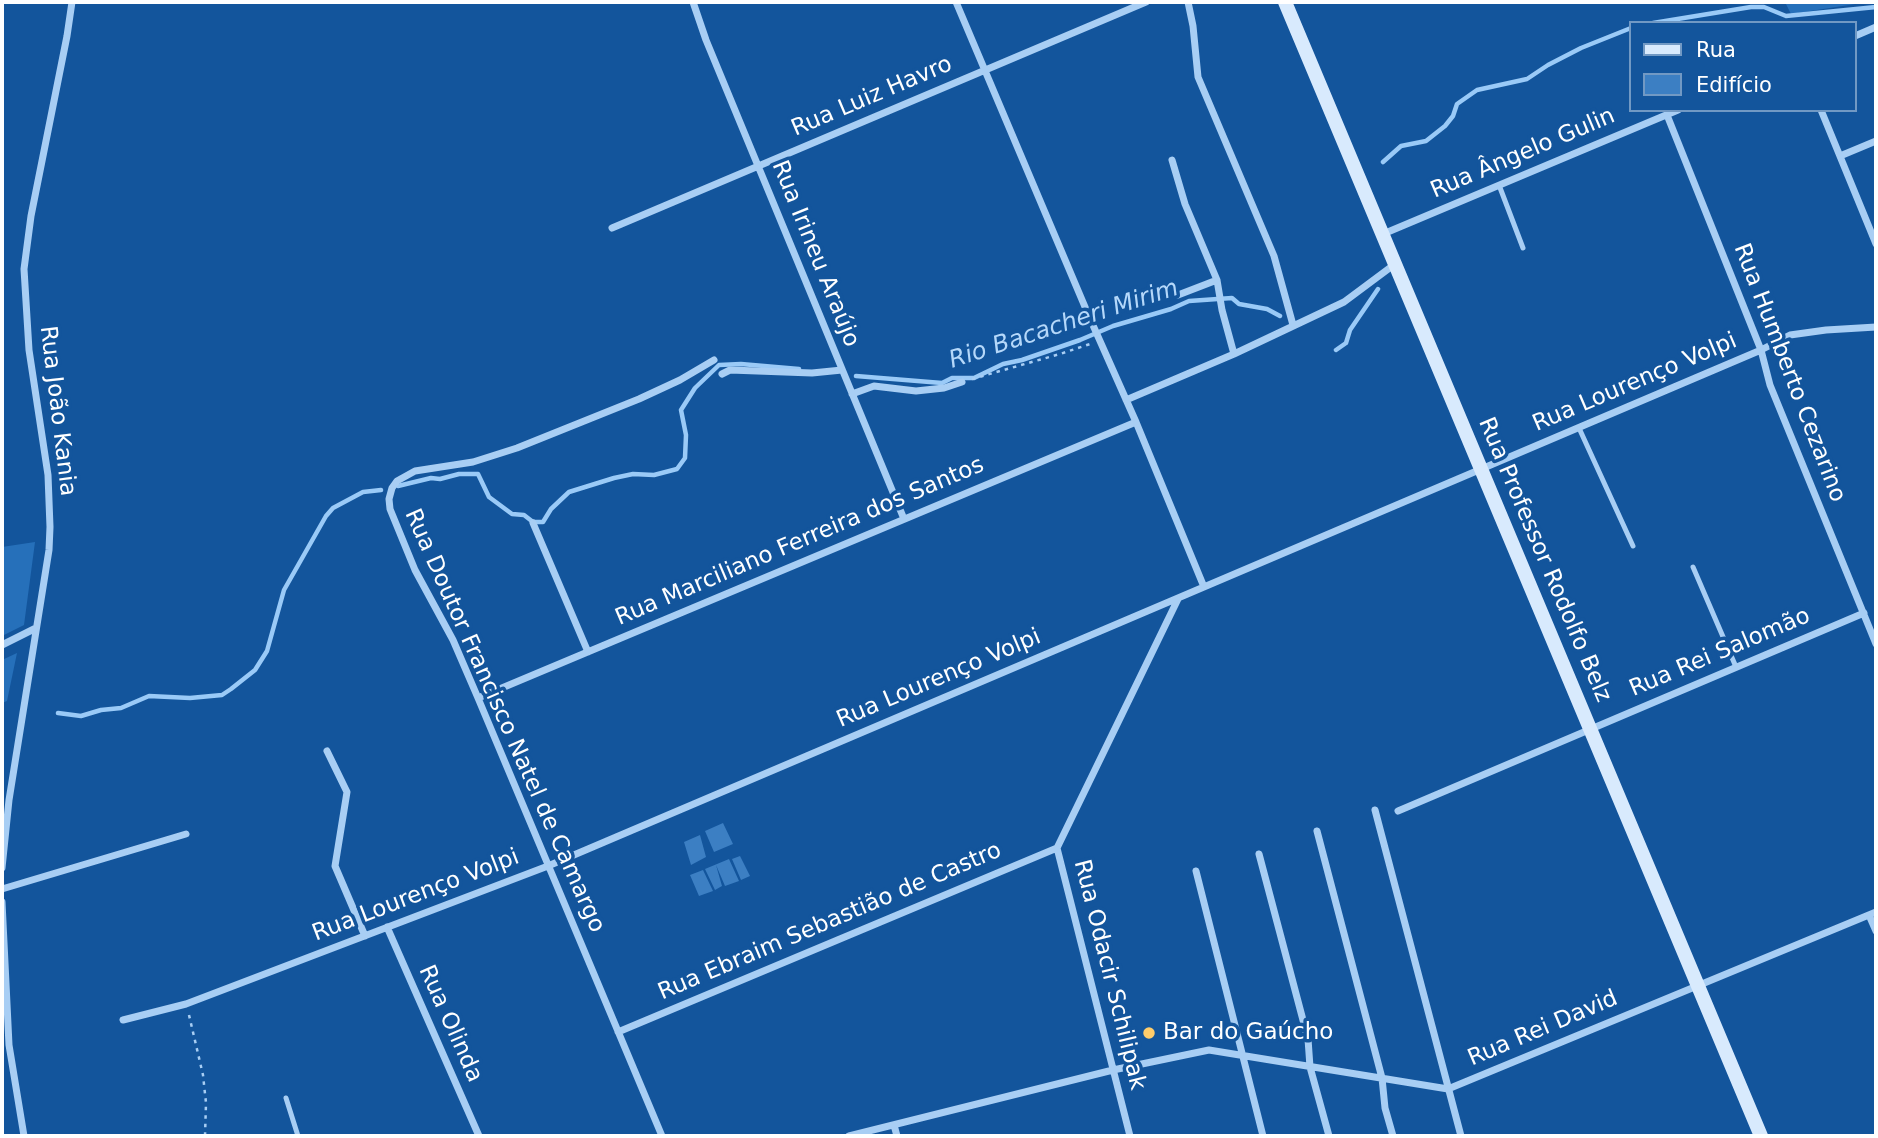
<!DOCTYPE html>
<meta charset="utf-8">
<style>
body{margin:0}
#map{position:relative;width:1878px;height:1138px;overflow:hidden;background:#13559c;font-family:"DejaVu Sans",sans-serif}
canvas{display:block}
.frame{position:absolute;inset:0;border:4px solid #fff;pointer-events:none}
.legend{position:absolute;left:1629px;top:21px;width:228px;height:91px;box-sizing:border-box;background:#13559c;border:2px solid #7199c4;margin:0;padding:9px 12px;list-style:none;font-size:21px;color:#fff}
.legend li{display:flex;align-items:center;gap:14px;height:35px}
.legend b{width:35px;border:2px solid #7199c4}
</style>
<div id="map">
<canvas width="1878" height="1138"></canvas>
<div class="frame"></div>
<ul class="legend">
<li><b style="height:9px;background:#d8eafd"></b>Rua</li>
<li><b style="height:19px;background:#3c7fc3"></b>Edifício</li>
</ul>
</div>
<script>
const ctx = document.querySelector('canvas').getContext('2d');
ctx.lineJoin = 'round';
function fillPath(path, color) { ctx.fillStyle = color; ctx.fill(path, 'evenodd'); }
const shape = rows => new Path2D(rows.map(r => 'M' + r).join(''));
function trace(path, color, width, dash) { ctx.strokeStyle = color; ctx.lineWidth = width; ctx.lineCap = dash ? 'butt' : 'round'; ctx.setLineDash(dash || []); ctx.stroke(path); }
function label(font, color, halo, rows, align = 'center') {
  ctx.font = font + ' "DejaVu Sans",sans-serif'; ctx.lineWidth = 7; ctx.setLineDash([]); ctx.textBaseline = 'middle'; ctx.strokeStyle = halo; ctx.fillStyle = color; for (const [text, x, y, turn = 0] of rows) {
    ctx.save(); ctx.translate(x, y); ctx.rotate((+turn || 0) * Math.PI / 180); ctx.textAlign = isNaN(turn) ? turn : align; if (halo) ctx.strokeText(text, 0, 0); ctx.fillText(text, 0, 0); ctx.restore();
  }
}
fillPath(shape([
 [1785,2,1868,2,1791,14],
 [35,542,24,625,2,636,2,547],
 [17,653,7,701,2,703,2,660]
]), '#2670ba');
trace(shape([
 [1653,23,1751,7,1764,7,1786,16,1876,7],
 [1383,162,1401,146,1426,141,1445,126,1453,116,1457,104,1477,90,1527,79,1548,65,1581,48,1631,28],
 [1336,350,1346,343,1350,330,1378,289],
 [856,376,942,383,952,378,974,378,1003,364,1022,360,1080,340,1113,326,1171,309,1189,301,1232,298,1239,304,1267,309,1280,316],
 [398,486,431,478,440,479,459,474,478,474,489,497,512,514,524,515,533,522,543,522,551,509,569,492,614,478,633,474,654,475,677,469,685,458,686,435,681,410,695,388,719,365,741,364,799,369],
 [58,713,81,716,101,710,121,708,149,696,190,698,222,695,231,689,255,670,267,651,284,590,326,516,333,508,363,492,381,490]
]), '#9acaf7', 4.5);
fillPath(shape([
 [723,823,733,844,714,852,705,831],
 [700,835,706,857,691,865,684,842],
 [740,856,750,876,741,880,732,859],
 [729,859,739,881,725,886,716,865,722,886,715,890,705,869],
 [703,870,713,891,699,896,690,875]
]), '#3c7fc3');
trace(shape([
 [972,379,1060,354,1090,344],
 [189,1015,203,1075,206,1103,205,1136]
]), '#a8cef4', 2.5, [3.5, 5]);
trace(shape([
 [1499,185,1523,248],
 [1579,428,1633,546],
 [1693,567,1736,667],
 [286,1098,298,1136]
]), '#a8cef4', 5);
trace(shape([
 [693,2,706,40,904,519],
 [956,2,1088,314,1136,422,1204,587],
 [1188,2,1193,26,1198,77,1274,256,1293,325],
 [1855,36,1876,27],
 [1821,110,1876,244],
 [1667,115,1761,350,1770,385,1876,644],
 [1840,156,1876,141],
 [1172,160,1185,204,1217,280,1222,310,1234,354],
 [612,228,1146,2],
 [1383,234,1678,110],
 [1178,295,1217,280],
 [722,374,730,370,812,373,842,370],
 [852,394,874,386,916,391,944,388,962,382],
 [1126,400,1234,354,1344,302,1395,264],
 [533,523,588,652],
 [2,645,36,628],
 [478,698,1136,422],
 [327,751,347,792,335,866,365,936],
 [1375,810,1461,1136],
 [1398,811,1864,613],
 [1317,831,1382,1078,1385,1108,1393,1136],
 [1259,854,1308,1039,1310,1067,1329,1136],
 [2,868,9,800,49,550,50,527,48,475,29,350,24,269,31,216,67,36,72,2],
 [1196,871,1263,1136],
 [2,889,186,834],
 [2,902,9,1045,24,1136],
 [1869,915,1876,931],
 [387,927,479,1136],
 [123,1020,186,1004,548,866,1761,350,1790,335,1826,330,1876,327],
 [618,1032,1057,848],
 [894,1125,897,1136],
 [662,1136,478,698,453,640,415,570,390,509,389,499,392,488,397,481,415,471,473,462,517,448,639,399,680,380,714,360],
 [849,1136,1113,1070,1209,1050,1448,1089,1876,912],
 [1130,1136,1057,848,1178,599]
]), '#a8cef4', 7);
trace(shape([
 [1285,2,1761,1136]
]), '#d8eafd', 14);
for (const [x, y, r, color] of [
 [1149,1033,7,"#ffcd6b"]
]) { const dot = new Path2D(); dot.arc(x, y, r, 0, 2 * Math.PI); ctx.fillStyle = color; ctx.fill(dot); trace(dot, '#13559c', 2.5); }
label('23px', '#fff', '#13559c', [
 ["Rua Luiz Havro",872,97,-23],
 ["Rua Ângelo Gulin",1523,154,-23],
 ["Rua Irineu Araújo",815,254,68],
 ["Rua Humberto Cezarino",1789,373,69],
 ["Rua Lourenço Volpi",1635,383,-23],
 ["Rua João Kania",57,411,83],
 ["Rua Marciliano Ferreira dos Santos",800,542,-23],
 ["Rua Professor Rodolfo Belz",1544,560,67],
 ["Rua Rei Salomão",1720,653,-23],
 ["Rua Lourenço Volpi",939,679,-23],
 ["Rua Doutor Francisco Natel de Camargo",504,721,66],
 ["Rua Lourenço Volpi",416,896,-21],
 ["Rua Ebraim Sebastião de Castro",830,922,-23],
 ["Rua Odacir Schilipak",1109,975,76],
 ["Rua Olinda",450,1024,66],
 ["Rua Rei David",1543,1029,-23]
]);
label('23px', '#fff', '#13559c', [
 ["Bar do Gaúcho",1163,1033]
], 'left');
label('italic 24px', '#b5d8fa', '#13559c', [
 ["Rio Bacacheri Mirim",1064,325,-18]
]);
</script>
